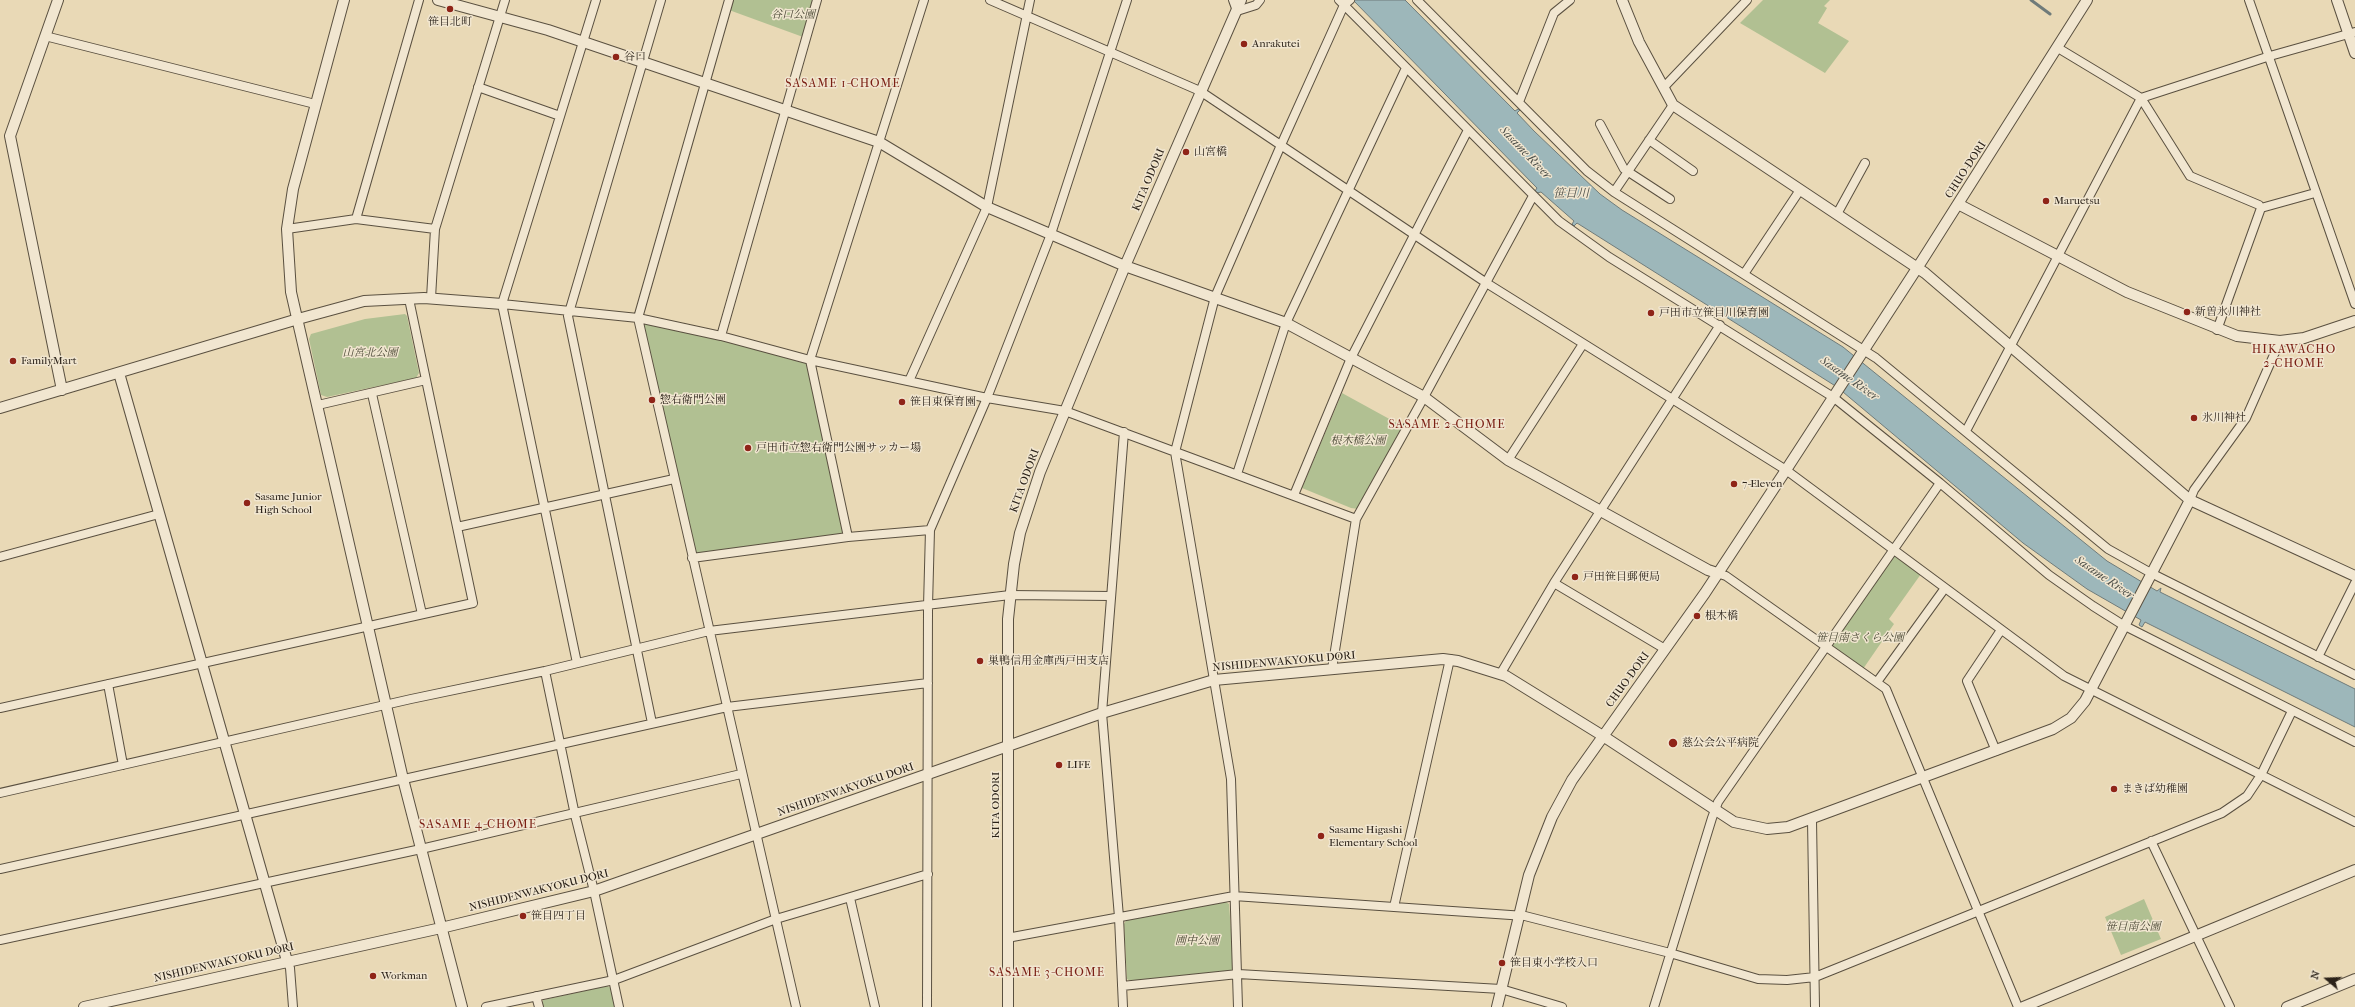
<!DOCTYPE html>
<meta charset="utf-8">
<style>
body{margin:0}
#map{position:relative;width:2355px;height:1007px;overflow:hidden;background:#e9d9b6;font-family:"IM FELL French Canon",serif}
canvas{display:block}
.north{position:absolute;left:2307px;top:959px;width:40px;height:40px;-webkit-text-stroke:3px #f1e6d0;paint-order:stroke;rotate:289deg;font-size:11px;font-weight:700;line-height:16px;text-align:center;color:#2b2219}
.north::after{content:'';display:block;margin:auto;width:14px;height:18px;background:#2b2219;clip-path:polygon(50% 0,100% 100%,50% 72%,0 100%)}
</style>
<div id="map">
<canvas width="2355" height="1007"></canvas>
<div class="north">N</div>
</div>
<script>
const ctx = document.querySelector('canvas').getContext('2d');
ctx.lineJoin = 'round';
function fillPath(path, color) { ctx.fillStyle = color; ctx.fill(path, 'evenodd'); }
const shape = rows => new Path2D(rows.map(r => 'M' + r).join(''));
function trace(path, color, width, dash) { ctx.strokeStyle = color; ctx.lineWidth = width; ctx.lineCap = dash ? 'butt' : 'round'; ctx.setLineDash(dash || []); ctx.stroke(path); }
function label(font, color, halo, rows, align = 'center') {
  ctx.font = font + ' "IM FELL French Canon","Noto Serif JP",serif'; ctx.lineWidth = 3; ctx.setLineDash([]); ctx.textBaseline = 'middle'; ctx.strokeStyle = halo; ctx.fillStyle = color; for (const [text, x, y, turn = 0] of rows) {
    ctx.save(); ctx.translate(x, y); ctx.rotate((+turn || 0) * Math.PI / 180); ctx.textAlign = isNaN(turn) ? turn : align; if (halo) ctx.strokeText(text, 0, 0); ctx.fillText(text, 0, 0); ctx.restore();
  }
}
fillPath(shape([
 [732,0,813,0,803,37,729,10],
 [1763,0,1830,0,1824,6,1827,8,1818,23,1849,41,1825,73,1740,23],
 [405,314,407,316,419,373,416,378,327,397,321,395,309,339,311,334,365,319],
 [638,318,810,360,848,537,692,558],
 [1342,393,1404,427,1358,509,1351,508,1302,488],
 [1894,555,1921,574,1889,619,1894,624,1863,669,1831,646],
 [2144,899,2161,939,2121,955,2105,917],
 [1226,902,1229,904,1234,969,1231,971,1132,982,1127,979,1124,924,1127,919],
 [607,986,611,988,615,1007,541,1007,543,1000]
]), '#b1c092');
const water = shape([
 [1353,0,1405,0,1515,111,1518,109,1520,110,1517,113,1534,131,1600,194,1622,210,1843,347,2107,561,2157,591,2161,588,2160,592,2355,689,2355,727,2145,622,2142,627,2139,625,2141,620,2087,589,2023,543,1837,387,1577,223,1574,226,1572,224,1574,221,1541,192,1537,193,1535,191,1537,188,1353,0]
]);
fillPath(water, '#9db7ba');
trace(water, '#6f7b7a', 1);
trace(shape([
 [2031,0,2050,14]
]), '#6f7b7a', 3);
const minor = shape([
 [729,0,638,318,796,1007],
 [990,0,1200,91,1488,284,1786,470,2064,676,2355,822],
 [1233,0,1237,11,1256,5,1260,0],
 [1339,0,1559,221,1609,257,1833,397,1940,483,2049,575,2093,606,2123,625,2355,742],
 [1417,0,1587,171,1614,192,1876,358,2108,549,2151,573,2355,675],
 [2249,0,2355,304],
 [45,36,315,104],
 [2058,48,2141,98,2190,176,2259,205,2261,208],
 [478,87,560,116],
 [1664,87,1747,0],
 [1519,102,1554,13,1570,0],
 [1600,124,1624,169,1670,199],
 [1649,140,1693,171],
 [1614,192,1673,105],
 [1837,214,1865,163],
 [356,219,419,0],
 [287,229,356,219,435,229],
 [1744,274,1800,190],
 [431,298,435,229,505,0],
 [502,304,638,318,721,336,810,360,987,398,1065,411,1356,519],
 [2217,330,2261,208,2315,193],
 [721,336,817,0],
 [909,381,987,207,1030,0],
 [372,394,422,614],
 [318,405,426,380],
 [1966,431,2141,98,2270,56,2355,32],
 [1508,460,1583,344],
 [1237,474,1286,323,1406,68],
 [1294,495,1351,358,1468,130],
 [2190,500,2194,490,2246,418,2280,341],
 [457,527,674,479],
 [848,537,810,360,924,0],
 [0,557,159,514],
 [692,558,848,537,930,530],
 [1717,573,1726,576,1886,689,2018,1007],
 [1554,583,1665,649],
 [2318,657,2355,583],
 [577,663,502,304,596,0],
 [1332,669,1356,519,1424,397,1533,196],
 [545,671,575,815,594,891,619,1007],
 [1501,673,1554,583,1720,325],
 [1877,682,1945,588],
 [108,684,123,765],
 [0,708,473,603,409,299],
 [652,723,568,316,661,0],
 [1996,751,1967,681,2001,630],
 [0,793,411,699,545,671,709,631,1010,595,1111,596],
 [1812,820,1815,1007],
 [2151,841,2230,1007],
 [0,869,727,707,928,683],
 [850,898,875,1007],
 [1394,907,1450,659],
 [1007,938,1234,896,1525,916,1670,953,1758,979,1787,980,1815,977,2222,813,2247,796,2261,775,2292,711],
 [0,940,421,849,741,774],
 [287,961,290,968,293,1007],
 [1122,986,1238,974,1501,989,1562,1007],
 [536,996,539,1007],
 [486,1007,614,980,776,919,928,874],
 [927,1007,928,606,930,530,987,398,1051,234,1127,0],
 [1123,1007,1119,917,1102,713,1124,432],
 [1238,1007,1231,779,1175,452,1215,297,1281,145,1344,5,1350,0],
 [1654,1007,1712,818,1718,802,1940,483]
]);
const tertiary = shape([
 [58,0,10,136,62,390],
 [344,0,293,189,287,229,291,292,403,779,462,1007],
 [438,0,548,30,879,142,987,207,1125,266,1286,323,1424,397,1508,460,1708,570,1717,573],
 [1622,0,1639,42,1673,105,1925,273,2190,500,2355,576],
 [2337,0,2355,53],
 [1958,204,2127,292,2237,336,2280,341,2304,338,2355,321],
 [119,373,287,961],
 [0,408,298,319,364,301,424,298,502,304],
 [84,1007,441,928,594,891,1102,713,1214,680,1443,659,1458,661,1506,676,1603,736,1734,822,1767,829,1788,827,2053,729,2071,718,2085,701,2190,500],
 [1008,1007,1008,619,1014,564,1020,533,1040,472,1125,266,1241,0],
 [1497,1007,1529,875,1552,817,1572,780,1705,593,1786,470,1923,259,2087,0],
 [2023,1007,2355,870],
 [2287,1007,2355,979]
]);
trace(minor, '#5a5040', 10);
trace(tertiary, '#5a5040', 12);
trace(minor, '#f1e6d0', 8);
trace(tertiary, '#f1e6d0', 10);
for (const [x, y, r, color] of [
 [450,9,4,"#8f2418"],
 [1244,44,4,"#8f2418"],
 [616,57,4,"#8f2418"],
 [1186,152,4,"#8f2418"],
 [2046,201,4,"#8f2418"],
 [2187,312,4,"#8f2418"],
 [1651,313,4,"#8f2418"],
 [13,361,4,"#8f2418"],
 [652,400,4,"#8f2418"],
 [902,402,4,"#8f2418"],
 [2194,418,4,"#8f2418"],
 [748,448,4,"#8f2418"],
 [1734,484,4,"#8f2418"],
 [247,503,4,"#8f2418"],
 [1575,577,4,"#8f2418"],
 [1697,616,4,"#8f2418"],
 [980,661,4,"#8f2418"],
 [1673,743,5,"#8f2418"],
 [1059,765,4,"#8f2418"],
 [2114,789,4,"#8f2418"],
 [1321,836,4,"#8f2418"],
 [523,916,4,"#8f2418"],
 [1502,963,4,"#8f2418"],
 [373,976,4,"#8f2418"]
]) { const dot = new Path2D(); dot.arc(x, y, r, 0, 2 * Math.PI); ctx.fillStyle = color; ctx.fill(dot); trace(dot, '#f1e6d0', 1.5); }
label('italic 11px', '#4c4a37', '#f1e6d0', [
 ["谷口公園",793,15],
 ["山宮北公園",370,353],
 ["根木橋公園",1358,441],
 ["笹目南さくら公園",1860,638],
 ["笹目南公園",2133,927],
 ["圃中公園",1197,941]
]);
label('11px', '#2b2219', '#f1e6d0', [
 ["笹目北町",450,22,"center"],
 ["Anrakutei",1252,44],
 ["谷口",624,57],
 ["山宮橋",1194,152],
 ["Maruetsu",2054,201],
 ["新曽氷川神社",2195,312],
 ["戸田市立笹目川保育園",1659,313],
 ["FamilyMart",21,361],
 ["惣右衛門公園",660,400],
 ["笹目東保育園",910,402],
 ["氷川神社",2202,418],
 ["戸田市立惣右衛門公園サッカー場",756,448],
 ["7-Eleven",1742,484],
 ["Sasame Junior",255,497],
 ["High School",255,510],
 ["戸田笹目郵便局",1583,577],
 ["根木橋",1705,616],
 ["巣鴨信用金庫西戸田支店",988,661],
 ["慈公会公平病院",1682,743],
 ["LIFE",1067,765],
 ["まきば幼稚園",2122,789],
 ["Sasame Higashi",1329,830],
 ["Elementary School",1329,843],
 ["笹目四丁目",531,916],
 ["笹目東小学校入口",1510,963],
 ["Workman",381,976]
], 'left');
label('11px', '#2b2219', '#f1e6d0', [
 ["CHUO-DORI",1966,170,-57],
 ["KITA ODORI",1149,180,-67],
 ["KITA ODORI",1025,481,-70],
 ["NISHIDENWAKYOKU DORI",1284,662,-5],
 ["CHUO-DORI",1628,680,-54],
 ["NISHIDENWAKYOKU DORI",846,790,-19],
 ["KITA ODORI",996,805,-90],
 ["NISHIDENWAKYOKU DORI",539,891,-14],
 ["NISHIDENWAKYOKU DORI",224,963,-13]
]);
ctx.letterSpacing = '1px';
label('12px', '#7a1f14', '#f1e6d0', [
 ["SASAME 1-CHOME",843,84],
 ["HIKAWACHO",2294,350],
 ["2-CHOME",2294,364],
 ["SASAME 2-CHOME",1447,425],
 ["SASAME 4-CHOME",478,825],
 ["SASAME 3-CHOME",1047,973]
]);
ctx.letterSpacing = '0px';
label('italic 12px', '#4d4f49', '#f1e6d0', [
 ["Sasame River",1525,153,46],
 ["笹目川",1571,194],
 ["Sasame River",1849,379,35],
 ["Sasame River",2104,578,34]
]);
</script>
